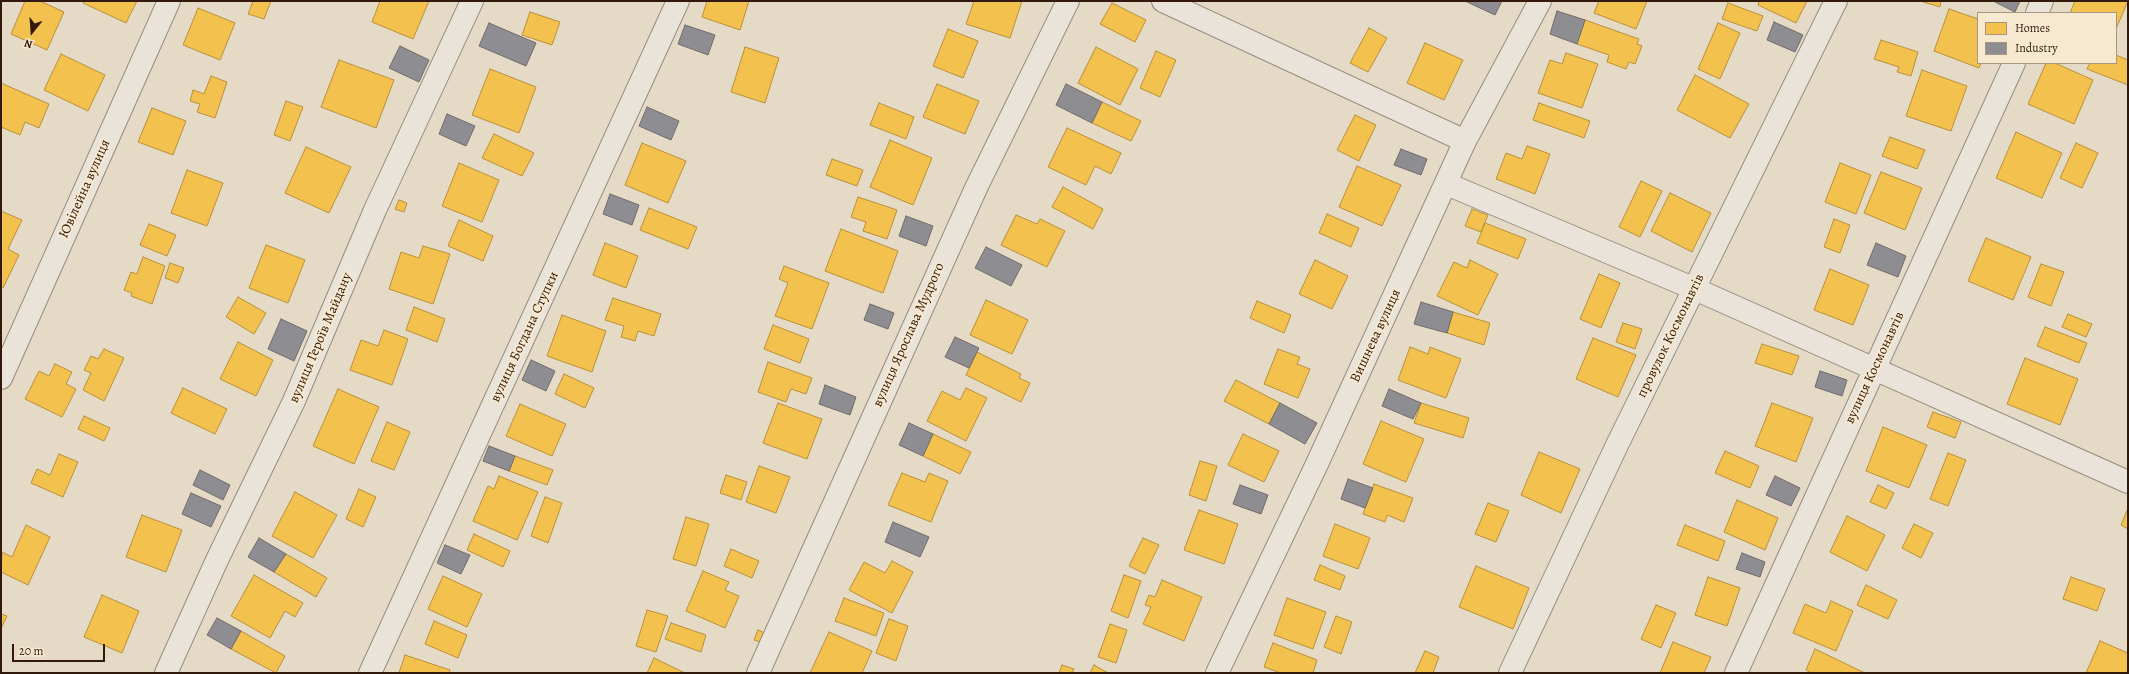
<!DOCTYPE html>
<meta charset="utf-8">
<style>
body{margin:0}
#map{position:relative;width:2129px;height:674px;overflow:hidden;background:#e5dac5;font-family:Alegreya,serif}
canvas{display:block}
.frame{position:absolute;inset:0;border:2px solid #33190c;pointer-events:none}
.legend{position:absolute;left:1977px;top:12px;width:140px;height:52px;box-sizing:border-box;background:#f7e9d0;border:1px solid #a99682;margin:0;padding:5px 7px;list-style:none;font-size:12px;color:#33190c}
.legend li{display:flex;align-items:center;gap:8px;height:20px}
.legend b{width:20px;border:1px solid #a99682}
.north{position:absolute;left:12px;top:12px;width:40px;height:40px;-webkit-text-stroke:3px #f7e9d0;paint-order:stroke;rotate:197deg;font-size:11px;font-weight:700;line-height:16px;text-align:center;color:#33190c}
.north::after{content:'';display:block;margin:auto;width:14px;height:18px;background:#33190c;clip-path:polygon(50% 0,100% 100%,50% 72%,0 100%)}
.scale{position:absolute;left:12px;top:644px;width:93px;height:18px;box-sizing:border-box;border:2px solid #33190c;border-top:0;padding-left:5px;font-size:12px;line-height:14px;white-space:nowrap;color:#33190c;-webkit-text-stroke:3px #f7e9d0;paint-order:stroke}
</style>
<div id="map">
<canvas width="2129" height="674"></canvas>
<div class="frame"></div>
<ul class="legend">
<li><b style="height:11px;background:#f2c14e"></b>Homes</li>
<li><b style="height:11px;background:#8d8d92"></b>Industry</li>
</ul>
<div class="north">N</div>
<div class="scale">20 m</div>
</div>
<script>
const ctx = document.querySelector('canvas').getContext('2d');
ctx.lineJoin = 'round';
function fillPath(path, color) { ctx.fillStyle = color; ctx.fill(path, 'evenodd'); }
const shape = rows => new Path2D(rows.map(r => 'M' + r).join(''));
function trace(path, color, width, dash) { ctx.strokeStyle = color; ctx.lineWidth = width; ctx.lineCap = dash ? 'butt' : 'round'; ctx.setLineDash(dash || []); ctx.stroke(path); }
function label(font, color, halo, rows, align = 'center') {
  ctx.font = font + ' Alegreya,serif'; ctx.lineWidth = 4; ctx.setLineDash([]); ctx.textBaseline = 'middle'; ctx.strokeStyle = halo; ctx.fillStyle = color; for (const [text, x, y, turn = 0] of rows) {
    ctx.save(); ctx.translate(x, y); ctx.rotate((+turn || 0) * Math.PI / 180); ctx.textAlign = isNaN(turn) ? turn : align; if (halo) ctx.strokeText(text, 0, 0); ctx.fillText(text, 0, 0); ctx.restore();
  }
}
const homes = shape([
 [25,1,40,1,64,12,47,50,11,34,25,1],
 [84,1,137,1,126,23,83,3,84,1],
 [253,1,271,1,264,19,248,14,253,1],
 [380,1,429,1,413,39,372,22,380,1],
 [707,1,749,1,740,30,702,17,707,1],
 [974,1,1022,1,1010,38,966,24,974,1],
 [1599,1,1647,1,1636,29,1594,13,1599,1],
 [1759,1,1807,1,1796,23,1758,5,1759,1],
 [1920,1,1941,1,1940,7,1920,1],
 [2075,1,2128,1,2116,29,2116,13,2070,13,2075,1],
 [1112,3,1146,20,1135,42,1100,24,1112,3],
 [1728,3,1763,16,1757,31,1722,19,1728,3],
 [198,8,235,23,220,60,183,45,198,8],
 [1949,9,1978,19,1978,63,1981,63,1979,68,1934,51,1949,9],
 [530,12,560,22,552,45,522,35,530,12],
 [1585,20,1639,39,1637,44,1642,46,1635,64,1629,62,1626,69,1607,62,1609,55,1577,44,1585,20],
 [1718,23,1740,33,1720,79,1698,69,1718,23],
 [1369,28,1387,38,1368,72,1350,63,1369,28],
 [948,29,978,41,963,78,933,66,948,29],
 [1881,40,1918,52,1911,76,1897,72,1899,67,1874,59,1881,40],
 [1425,43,1463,60,1444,100,1407,83,1425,43],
 [745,47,779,58,765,103,731,92,745,47],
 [1096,47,1138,69,1120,105,1078,83,1096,47],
 [1156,51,1176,60,1160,97,1140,88,1156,51],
 [1566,53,1598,64,1582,108,1538,93,1550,60,1562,64,1566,53],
 [61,54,105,75,88,111,44,90,61,54],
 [2116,55,2128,60,2128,85,2087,69,2090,63,2116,63,2116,55],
 [339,60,394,80,376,128,321,107,339,60],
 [2046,63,2055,63,2093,80,2074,124,2028,104,2046,63],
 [490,69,536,87,519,133,472,115,490,69],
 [1922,70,1967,86,1951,131,1906,116,1922,70],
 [1695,75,1749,104,1730,138,1677,110,1695,75],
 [211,76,227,82,215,118,197,112,200,104,190,101,193,90,204,94,211,76],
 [1,83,49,104,39,128,25,122,20,135,1,127,1,83],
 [937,84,979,101,965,134,923,117,937,84],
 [286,101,303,107,290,141,274,135,286,101],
 [1102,102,1141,121,1131,141,1092,123,1102,102],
 [879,103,914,117,906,139,870,125,879,103],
 [1539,103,1590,121,1584,138,1533,120,1539,103],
 [152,108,186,121,173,155,138,142,152,108],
 [1355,115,1376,125,1359,161,1337,150,1355,115],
 [1067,128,1121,153,1111,174,1095,166,1086,185,1048,167,1067,128],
 [2016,132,2062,153,2042,198,1996,178,2016,132],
 [494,134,534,153,522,176,482,158,494,134],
 [1890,137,1925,150,1917,169,1882,156,1890,137],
 [890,140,932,158,913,205,870,187,890,140],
 [642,143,686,161,668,203,625,185,642,143],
 [2076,143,2098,153,2082,188,2060,178,2076,143],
 [1527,146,1550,154,1535,194,1496,179,1506,153,1522,159,1527,146],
 [306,147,351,167,329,213,285,193,306,147],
 [832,159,863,170,857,186,826,175,832,159],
 [459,163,499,180,482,222,442,206,459,163],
 [1840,163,1871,175,1856,214,1825,202,1840,163],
 [1357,166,1401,185,1382,226,1339,207,1357,166],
 [187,170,223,183,207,226,171,213,187,170],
 [1881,172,1922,188,1905,230,1864,213,1881,172],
 [1641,181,1662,191,1640,237,1619,227,1641,181],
 [1063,187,1103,209,1093,229,1052,207,1063,187],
 [1670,193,1711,213,1692,252,1651,231,1670,193],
 [858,197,897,210,887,239,863,231,866,222,851,217,858,197],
 [399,200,407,203,404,212,395,209,399,200],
 [649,208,697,227,688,249,640,230,649,208],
 [1472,209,1488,215,1481,232,1465,226,1472,209],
 [1,211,22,220,8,249,19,255,3,288,1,287,1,211],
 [1327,214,1359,228,1351,247,1319,233,1327,214],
 [1016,215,1037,224,1040,219,1065,231,1047,267,1001,245,1016,215],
 [1834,219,1850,225,1840,253,1824,247,1834,219],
 [459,220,493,236,483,261,448,246,459,220],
 [1485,223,1526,239,1518,259,1477,243,1485,223],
 [149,224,176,235,167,256,140,245,149,224],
 [841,229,898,251,883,293,825,271,841,229],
 [1986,238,2031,257,2013,300,1968,281,1986,238],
 [605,243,638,256,626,288,593,275,605,243],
 [266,245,305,260,288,303,249,288,266,245],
 [423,246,450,254,433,304,389,289,401,252,419,258,423,246],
 [143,257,165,266,152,304,131,296,132,293,124,290,131,272,137,274,143,257],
 [1315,260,1348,276,1332,309,1299,294,1315,260],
 [1470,260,1498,274,1478,315,1437,296,1454,262,1467,268,1470,260],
 [170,263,184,268,178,283,165,278,170,263],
 [2041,264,2064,272,2051,306,2028,297,2041,264],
 [784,266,829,283,812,329,775,316,788,283,779,279,784,266],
 [1830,269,1869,285,1853,325,1814,310,1830,269],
 [1599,274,1620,283,1601,328,1580,319,1599,274],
 [238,297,266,313,254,334,226,317,238,297],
 [613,298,661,314,654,336,638,331,635,341,621,337,624,326,605,320,613,298],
 [986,300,1028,320,1012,354,970,335,986,300],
 [1257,301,1291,315,1284,333,1250,318,1257,301],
 [414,307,445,319,437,342,406,330,414,307],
 [1453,312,1490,323,1484,345,1447,333,1453,312],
 [2068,314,2092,324,2086,337,2062,327,2068,314],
 [562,315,606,331,592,372,547,356,562,315],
 [1623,323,1642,329,1635,349,1616,342,1623,323],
 [773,325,809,339,800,363,764,349,773,325],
 [2045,327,2087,343,2079,363,2037,346,2045,327],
 [384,330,408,339,392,385,350,370,361,340,378,346,384,330],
 [1593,338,1636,355,1618,397,1576,379,1593,338],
 [238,342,273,360,256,396,220,379,238,342],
 [1762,344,1799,356,1792,375,1755,363,1762,344],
 [1410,347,1428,354,1430,347,1461,359,1446,398,1398,380,1410,347],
 [104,349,124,358,104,401,83,390,91,373,84,370,91,356,98,359,104,349],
 [1278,349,1300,357,1297,364,1310,369,1298,398,1264,384,1278,349],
 [977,352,1021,374,1019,378,1030,383,1021,402,966,375,977,352],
 [2025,358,2078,379,2060,425,2007,404,2025,358],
 [768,362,812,378,806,394,791,389,786,402,758,392,768,362],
 [55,364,72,372,66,384,76,389,62,417,25,399,39,371,49,376,55,364],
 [564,374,594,388,585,408,555,394,564,374],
 [1236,380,1280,403,1269,424,1224,401,1236,380],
 [183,388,227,409,215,434,171,413,183,388],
 [966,388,987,398,966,441,927,421,942,391,960,400,966,388],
 [338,389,379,407,354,464,313,446,338,389],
 [778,403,822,419,807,459,763,443,778,403],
 [1421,403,1469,418,1463,438,1414,423,1421,403],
 [1772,403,1813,418,1796,462,1755,446,1772,403],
 [520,404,566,424,552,456,506,436,520,404],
 [1933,412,1961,422,1955,438,1927,427,1933,412],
 [84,416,110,428,104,441,78,429,84,416],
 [1381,421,1424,439,1406,482,1363,464,1381,421],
 [387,422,410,432,394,470,371,461,387,422],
 [1883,427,1927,445,1909,488,1866,471,1883,427],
 [933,434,971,452,960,474,923,456,933,434],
 [1243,434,1279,451,1264,482,1228,465,1243,434],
 [1725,451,1759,466,1750,488,1715,473,1725,451],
 [1539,452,1580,469,1561,513,1521,495,1539,452],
 [1948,453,1966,460,1948,506,1930,499,1948,453],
 [59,454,78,462,63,497,31,483,37,469,50,475,59,454],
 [515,456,553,470,547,485,509,471,515,456],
 [1200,461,1217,466,1206,501,1189,495,1200,461],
 [759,466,790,477,776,513,746,502,759,466],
 [902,473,925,482,929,473,948,481,931,522,888,505,902,473],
 [726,475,747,482,741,500,720,493,726,475],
 [499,476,538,492,517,540,473,521,488,486,494,489,499,476],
 [1374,484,1413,498,1404,522,1387,515,1385,522,1363,514,1374,484],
 [1878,485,1894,493,1886,509,1870,502,1878,485],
 [359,489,376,497,363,527,346,519,359,489],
 [295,492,337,515,313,558,272,536,295,492],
 [545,497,562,503,548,543,531,536,545,497],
 [1737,500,1778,518,1765,550,1724,532,1737,500],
 [1488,503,1509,511,1496,542,1475,534,1488,503],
 [2128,508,2128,529,2121,525,2128,508],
 [1199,510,1238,524,1224,564,1184,550,1199,510],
 [142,515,182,530,166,572,126,557,142,515],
 [1847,516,1885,535,1867,571,1830,552,1847,516],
 [686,517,709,524,696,566,673,559,686,517],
 [1335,524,1370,538,1358,569,1323,556,1335,524],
 [1914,524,1933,533,1921,558,1902,548,1914,524],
 [26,525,50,537,28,585,1,572,2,552,12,557,26,525],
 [1685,525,1725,541,1718,561,1677,545,1685,525],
 [474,534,510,551,503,567,467,550,474,534],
 [1143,538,1159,545,1145,574,1129,566,1143,538],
 [731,549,759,561,752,578,724,566,731,549],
 [286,554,327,578,316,597,274,572,286,554],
 [892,561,913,572,892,613,849,590,864,562,885,573,892,561],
 [1320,565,1345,576,1340,590,1314,580,1320,565],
 [1476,566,1529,588,1513,629,1459,607,1476,566],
 [703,571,729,582,725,590,739,596,725,628,686,611,703,571],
 [254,575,303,603,295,617,285,611,270,638,231,616,254,575],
 [1124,575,1141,581,1128,618,1111,611,1124,575],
 [443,576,482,594,467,627,428,609,443,576],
 [1708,577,1740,588,1727,626,1695,615,1708,577],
 [2071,577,2105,589,2097,611,2063,599,2071,577],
 [1162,580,1202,597,1184,641,1143,624,1151,607,1145,605,1149,595,1155,597,1162,580],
 [1866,585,1897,600,1888,619,1857,605,1866,585],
 [102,595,139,611,122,653,84,637,102,595],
 [844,598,884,613,876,636,835,621,844,598],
 [1287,598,1326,612,1313,649,1274,635,1287,598],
 [1831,601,1853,611,1836,651,1793,633,1805,604,1826,613,1831,601],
 [1656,605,1676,613,1661,648,1641,639,1656,605],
 [647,610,668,616,656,652,636,646,647,610],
 [1,614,7,616,1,629,1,614],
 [1336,616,1352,622,1341,654,1324,647,1336,616],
 [889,619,908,626,896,661,876,653,889,619],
 [434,621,467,635,458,658,425,644,434,621],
 [671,623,706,635,701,652,665,639,671,623],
 [1110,624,1127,630,1116,663,1098,657,1110,624],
 [758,630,767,634,763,643,754,640,758,630],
 [241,631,285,656,276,673,231,649,241,631],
 [829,632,872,651,862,673,810,673,829,632],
 [2100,641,2128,653,2128,673,2086,673,2100,641],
 [1673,642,1711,657,1704,673,1660,673,1673,642],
 [1273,643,1317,660,1313,673,1281,673,1264,667,1273,643],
 [1815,649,1865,673,1812,673,1806,670,1815,649],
 [1425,651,1439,657,1433,673,1415,673,1425,651],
 [405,655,450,670,449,673,399,673,405,655],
 [654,658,685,673,647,673,654,658],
 [1062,665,1074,669,1072,673,1059,673,1062,665],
 [1094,665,1108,673,1090,673,1094,665]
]);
fillPath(homes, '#f2c14e');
trace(homes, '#b98f3a', 1);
const industry = shape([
 [1465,1,1502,1,1495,15,1465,1],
 [1993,1,2020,1,2015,12,1993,1],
 [1557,11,1585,20,1577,44,1550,34,1557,11],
 [1774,22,1803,35,1795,52,1767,40,1774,22],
 [489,23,536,43,526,66,479,46,489,23],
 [685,25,715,35,708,55,678,44,685,25],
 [400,46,429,60,419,82,389,68,400,46],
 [1066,84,1102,102,1092,123,1056,105,1066,84],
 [647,107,679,121,671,140,639,126,647,107],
 [447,114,475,126,466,146,439,134,447,114],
 [1401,149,1427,159,1421,175,1394,165,1401,149],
 [610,194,639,205,632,225,603,214,610,194],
 [906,216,933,226,926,246,899,236,906,216],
 [1876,243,1906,256,1898,277,1867,265,1876,243],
 [986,247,1022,265,1011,286,975,268,986,247],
 [1421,302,1453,312,1447,333,1414,324,1421,302],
 [870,304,894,313,888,329,864,320,870,304],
 [281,319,307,331,294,361,268,349,281,319],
 [955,337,979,348,969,368,945,357,955,337],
 [531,360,555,371,546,391,522,380,531,360],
 [1820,371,1847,380,1842,396,1815,387,1820,371],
 [825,385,856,397,850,415,819,404,825,385],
 [1389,389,1421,403,1413,419,1382,406,1389,389],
 [1280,403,1317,423,1305,444,1269,424,1280,403],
 [909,423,933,434,923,456,899,445,909,423],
 [489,446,515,456,509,471,483,461,489,446],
 [200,470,230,485,223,500,193,485,200,470],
 [1775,476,1800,488,1791,506,1766,495,1775,476],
 [1348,479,1373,488,1365,508,1341,499,1348,479],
 [1240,485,1268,495,1261,514,1233,504,1240,485],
 [191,493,221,506,211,527,182,514,191,493],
 [893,522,929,537,920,557,885,542,893,522],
 [259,538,286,554,274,572,248,557,259,538],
 [445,545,470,555,461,574,437,563,445,545],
 [1742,553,1765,562,1760,577,1736,569,1742,553],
 [217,618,241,631,231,649,207,635,217,618]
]);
fillPath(industry, '#8d8d92');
trace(industry, '#726a6a', 1);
const minor = shape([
 [1163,1,1465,141],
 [2037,13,2042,1],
 [1447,184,1695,289,2128,482],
 [1,378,169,1],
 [166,673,217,560,294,401,375,210,472,1],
 [370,673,678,1],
 [758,673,977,186,1068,1],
 [1217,673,1316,466,1465,141,1540,1],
 [1510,673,1617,445,1836,1],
 [1736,673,2014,63]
]);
trace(minor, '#968c7f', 24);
trace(minor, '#e9e3d9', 22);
label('14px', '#33190c', '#f7e9d0', [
 ["Ювілейна вулиця",85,189,-66],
 ["вулиця Ярослава Мудрого",909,335,-66],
 ["Вишнева вулиця",1376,336,-65],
 ["провулок Космонавтів",1671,336,-64],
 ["вулиця Богдана Ступки",525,337,-65],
 ["вулиця Героїв Майдану",321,338,-67],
 ["вулиця Космонавтів",1875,368,-65]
]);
</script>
